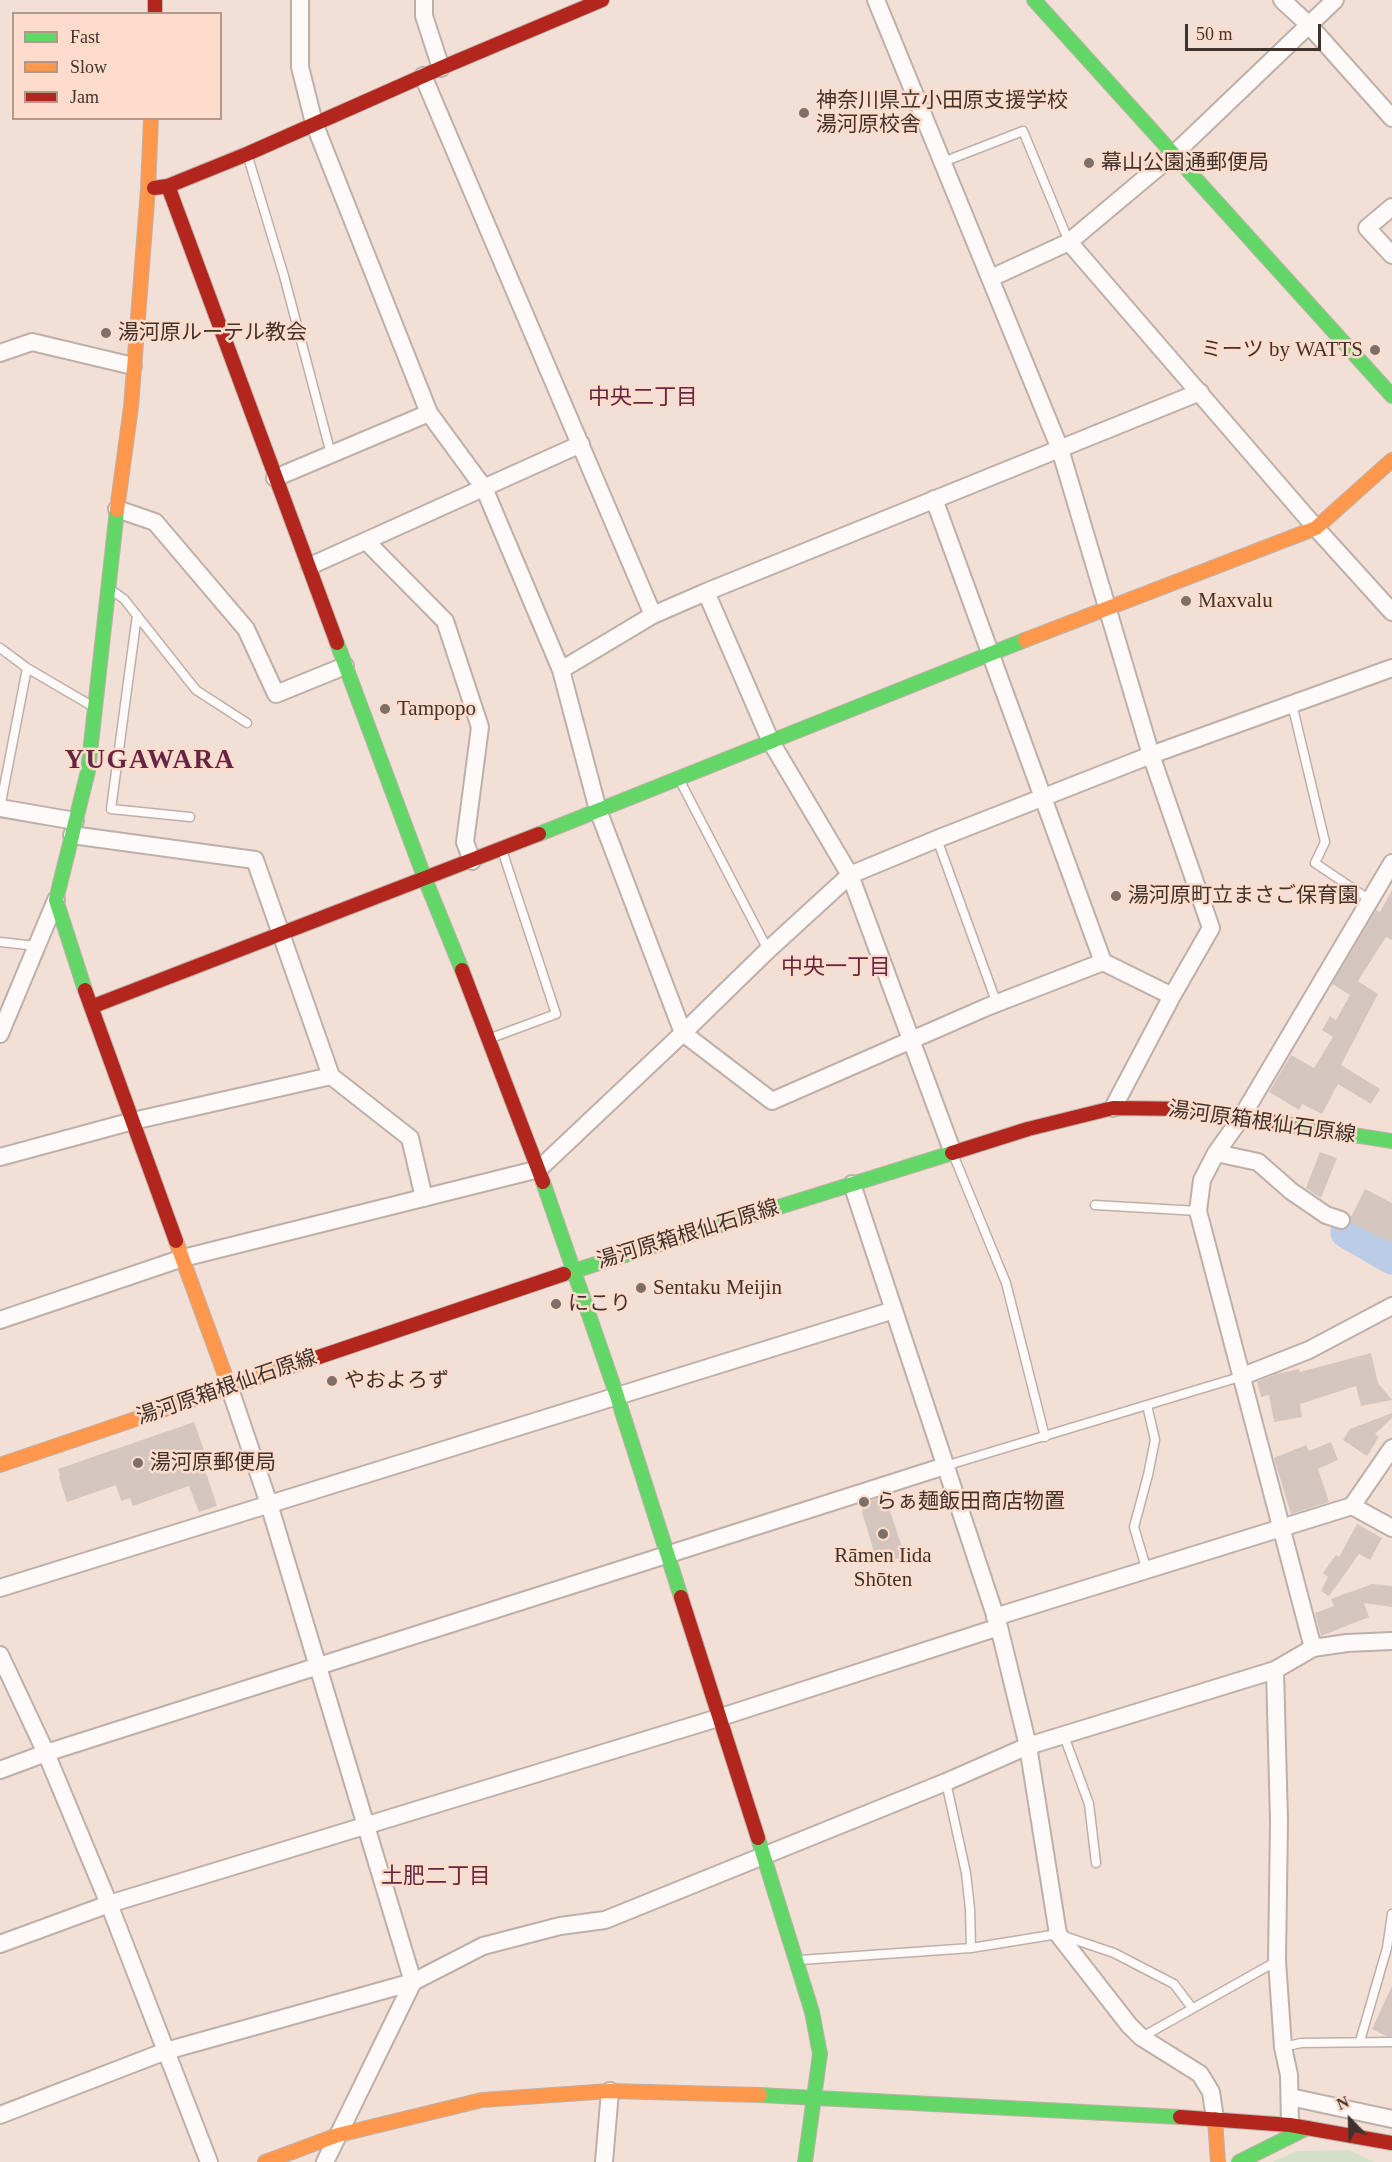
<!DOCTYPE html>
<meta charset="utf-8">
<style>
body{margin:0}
#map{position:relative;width:1392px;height:2162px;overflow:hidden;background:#f2e0d7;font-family:"Times New Roman",serif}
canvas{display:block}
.legend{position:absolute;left:12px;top:12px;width:210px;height:108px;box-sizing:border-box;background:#fedccb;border:2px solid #b2988c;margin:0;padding:8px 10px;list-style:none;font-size:18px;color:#40332d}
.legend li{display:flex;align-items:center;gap:12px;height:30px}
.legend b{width:30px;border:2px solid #b2988c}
.north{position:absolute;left:1320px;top:2090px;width:60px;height:60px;-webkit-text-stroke:4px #fedccb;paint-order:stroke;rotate:337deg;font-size:16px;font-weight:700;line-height:24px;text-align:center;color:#40332d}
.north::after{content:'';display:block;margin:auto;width:21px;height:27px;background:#40332d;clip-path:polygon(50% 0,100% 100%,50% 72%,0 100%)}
.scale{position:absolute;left:1185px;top:24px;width:136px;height:27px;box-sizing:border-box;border:3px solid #40332d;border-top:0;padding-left:8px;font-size:18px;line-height:21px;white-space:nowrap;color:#40332d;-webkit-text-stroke:4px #fedccb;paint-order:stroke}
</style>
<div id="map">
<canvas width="1392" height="2162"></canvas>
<ul class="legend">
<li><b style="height:8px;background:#63d668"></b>Fast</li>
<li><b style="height:8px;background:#ff974d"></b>Slow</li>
<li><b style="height:8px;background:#b3261e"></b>Jam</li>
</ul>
<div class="north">N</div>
<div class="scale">50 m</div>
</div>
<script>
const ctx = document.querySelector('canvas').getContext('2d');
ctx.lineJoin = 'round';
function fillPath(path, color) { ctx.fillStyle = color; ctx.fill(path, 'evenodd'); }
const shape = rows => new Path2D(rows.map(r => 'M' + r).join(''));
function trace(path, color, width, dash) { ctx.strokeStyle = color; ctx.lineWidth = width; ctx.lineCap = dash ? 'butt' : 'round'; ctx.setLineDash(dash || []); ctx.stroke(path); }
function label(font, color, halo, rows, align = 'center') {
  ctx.font = font + ' "Times New Roman","Noto Sans JP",serif'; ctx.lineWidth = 5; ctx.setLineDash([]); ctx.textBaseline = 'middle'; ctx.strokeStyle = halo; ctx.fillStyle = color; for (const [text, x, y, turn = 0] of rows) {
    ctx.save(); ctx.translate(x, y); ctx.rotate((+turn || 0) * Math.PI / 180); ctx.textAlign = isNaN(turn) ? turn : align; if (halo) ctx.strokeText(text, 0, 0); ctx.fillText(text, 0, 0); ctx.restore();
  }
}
fillPath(shape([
 [1348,2150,1375,2162,1272,2162,1297,2151]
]), '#d3e0c8');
trace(shape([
 [1347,1232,1392,1258]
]), '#bacce6', 33);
fillPath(shape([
 [1392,890,1392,940,1386,937,1358,981,1378,994,1341,1065,1380,1089,1371,1104,1338,1084,1322,1114,1302,1104,1299,1110,1269,1092,1291,1055,1314,1068,1333,1037,1322,1030,1330,1016,1336,1020,1350,995,1332,984,1376,910,1380,912],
 [1320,1152,1337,1158,1321,1198,1306,1188],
 [1365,1189,1392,1203,1392,1243,1351,1223,1351,1217],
 [1371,1353,1378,1383,1392,1400,1361,1406,1356,1386,1300,1404,1302,1417,1274,1422,1269,1395,1261,1397,1257,1382,1276,1374,1299,1369,1300,1372],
 [1392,1413,1392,1418,1375,1434,1379,1437,1367,1456,1343,1440,1350,1429],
 [194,1422,206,1456,201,1458,217,1506,199,1512,189,1486,133,1506,130,1498,121,1501,116,1485,67,1502,59,1477,60,1475,58,1469],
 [1331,1442,1338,1460,1318,1469,1329,1502,1291,1514,1274,1458,1306,1445,1309,1451],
 [885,1496,905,1556,878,1565,862,1512,863,1511,861,1504],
 [1357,1524,1382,1538,1370,1560,1359,1554,1329,1596,1321,1591,1328,1577,1323,1573,1336,1555,1339,1557],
 [1372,1584,1392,1586,1392,1607,1364,1603,1369,1617,1321,1636,1315,1613,1334,1606,1331,1599],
 [1392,1986,1392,2036,1386,2036,1372,2029]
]), '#d4c6bf');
const lane = shape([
 [248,157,284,276,331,454],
 [943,162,1023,131,1069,242],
 [111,590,124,599,196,690,247,723],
 [137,615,111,809,190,817],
 [0,648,27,668,92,706],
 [1292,704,1325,842,1315,863,1370,900],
 [679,779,768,950],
 [0,808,27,668],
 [937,839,997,1004],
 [0,942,36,946],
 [491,1038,556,1014,502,850],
 [953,1154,1006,1283,1045,1437],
 [1095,1205,1198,1211],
 [1147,1405,1155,1440,1148,1475,1134,1527,1147,1571],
 [945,1466,1243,1376],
 [1064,1736,1089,1804,1096,1863],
 [946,1782,966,1873,970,1909,971,1948],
 [800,1960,971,1948,1058,1934,1114,1953,1174,1984,1192,2008],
 [1142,2037,1277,1961],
 [1360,2041,1387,1948,1392,1914],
 [1283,2047,1301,2043,1392,2042]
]);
const street = shape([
 [300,0,300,67,314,123,429,413,484,488,561,670,598,810,683,1033,772,1101,987,1007,1103,962,1172,996],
 [424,0,424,16,441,68],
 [876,0,1060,449,1151,755,1211,928,1172,996,1113,1108],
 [1282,0,1308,24,1392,118],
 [423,76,653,615,706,592,1200,392],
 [1392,207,1367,228,1392,255],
 [1069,242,1316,528,1392,612],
 [991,278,1069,242,1174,154,1335,0],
 [0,353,32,342,133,366],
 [275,478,429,413],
 [934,499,1103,962],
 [117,509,155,522,246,629,276,694,345,666],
 [366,541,445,621,480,727,465,842,472,861],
 [310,566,581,444],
 [706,592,771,742,850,875,953,1153],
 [561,670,653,615],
 [0,808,75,821],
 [72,835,255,860,331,1076,410,1138,424,1198],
 [0,1034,56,900],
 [1216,1153,1258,1162,1291,1191,1326,1215,1341,1220],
 [0,1157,133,1121,331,1076],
 [852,1184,999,1627,1028,1746,1058,1934,1129,2025,1141,2037,1200,2074,1211,2092,1215,2119],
 [0,1320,183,1258,539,1169,683,1033,768,950,850,875,937,839,1151,755,1392,668],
 [1243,1376,1309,1350,1392,1306],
 [229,1386,269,1504,413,1982,325,2162],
 [1352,1506,1392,1448],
 [0,1588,894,1310],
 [995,1617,1352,1506,1392,1528],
 [1313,1648,1198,1211,1202,1180,1216,1153,1241,1118,1392,863],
 [0,1655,46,1753,109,1904,209,2162],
 [0,1770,46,1753,945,1466],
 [0,1944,109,1904,718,1718,999,1627],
 [1290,2097,1392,2119],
 [0,2115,166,2051,413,1982,483,1946,560,1926,605,1920,946,1782,1028,1746,1275,1670],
 [1290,2125,1289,2075,1283,2047,1277,1961,1279,1821,1275,1670,1313,1648,1347,1643,1392,1641],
 [604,2162,610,2091]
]);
const fast = shape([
 [1034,0,1392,396],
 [337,643,425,879,462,970],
 [539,834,1025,640],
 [85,990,56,900,88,771,117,510],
 [1284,1124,1392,1141],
 [543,1182,617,1396,681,1597],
 [564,1274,952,1153],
 [758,1838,812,2012,820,2054,805,2162],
 [760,2095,1180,2117],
 [1239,2162,1307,2128]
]);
const slow = shape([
 [117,510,131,407,148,189,151,118],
 [1025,640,1316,528,1392,460],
 [176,1241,229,1386],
 [0,1465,307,1361],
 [1215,2119,1218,2162],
 [265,2162,338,2135,482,2100,610,2091,760,2095]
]);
const jam = shape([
 [155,0,155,14],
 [168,186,337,643],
 [154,188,168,186,247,154,441,68,602,0],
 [462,970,543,1182],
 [85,990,176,1241],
 [91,1007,539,834],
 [952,1153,1028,1129,1113,1108,1190,1109,1284,1124],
 [307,1361,564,1274],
 [681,1597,758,1838],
 [1180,2117,1290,2125,1392,2143]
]);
trace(lane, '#beb0a9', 11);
trace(street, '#beb0a9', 20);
trace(fast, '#beb0a9', 16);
trace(slow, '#beb0a9', 16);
trace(jam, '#beb0a9', 16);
trace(lane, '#fdfaf9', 8);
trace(street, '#fdfaf9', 16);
trace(fast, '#63d668', 14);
trace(slow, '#ff974d', 14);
trace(jam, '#b3261e', 14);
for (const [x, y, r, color] of [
 [804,113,6,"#7e7068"],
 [1089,163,6,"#7e7068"],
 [106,333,6,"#7e7068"],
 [1375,350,6,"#7e7068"],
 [1186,601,6,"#7e7068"],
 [385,709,6,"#7e7068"],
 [1116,896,6,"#7e7068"],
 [641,1288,6,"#7e7068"],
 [556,1304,6,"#7e7068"],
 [332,1381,6,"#7e7068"],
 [138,1463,6,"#7e7068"],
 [864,1502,6,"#7e7068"],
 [883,1534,6,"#7e7068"]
]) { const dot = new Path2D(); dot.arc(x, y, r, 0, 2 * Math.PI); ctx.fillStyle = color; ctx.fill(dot); trace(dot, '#fedccb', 2); }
label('21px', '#40332d', '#fedccb', [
 ["神奈川県立小田原支援学校",816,101],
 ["湯河原校舎",816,125],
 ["幕山公園通郵便局",1101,163],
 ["湯河原ルーテル教会",118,333],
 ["ミーツ by WATTS",1363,350,"right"],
 ["Maxvalu",1198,601],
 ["Tampopo",397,709],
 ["湯河原町立まさご保育園",1128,896],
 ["Sentaku Meijin",653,1288],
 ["にこり",568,1304],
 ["やおよろず",344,1381],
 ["湯河原郵便局",150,1463],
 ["らぁ麺飯田商店物置",876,1502],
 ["Rāmen Iida",883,1556,"center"],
 ["Shōten",883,1580,"center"]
], 'left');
label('21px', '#40332d', '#fedccb', [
 ["湯河原箱根仙石原線",1262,1123,8],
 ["湯河原箱根仙石原線",688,1235,-17],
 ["湯河原箱根仙石原線",227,1388,-19]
]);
label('22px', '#662542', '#fedccb', [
 ["中央二丁目",643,398],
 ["中央一丁目",836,968],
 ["土肥二丁目",436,1877]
]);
ctx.letterSpacing = '1.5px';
label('bold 27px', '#662542', '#fedccb', [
 ["YUGAWARA",150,761]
]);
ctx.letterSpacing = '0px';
</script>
